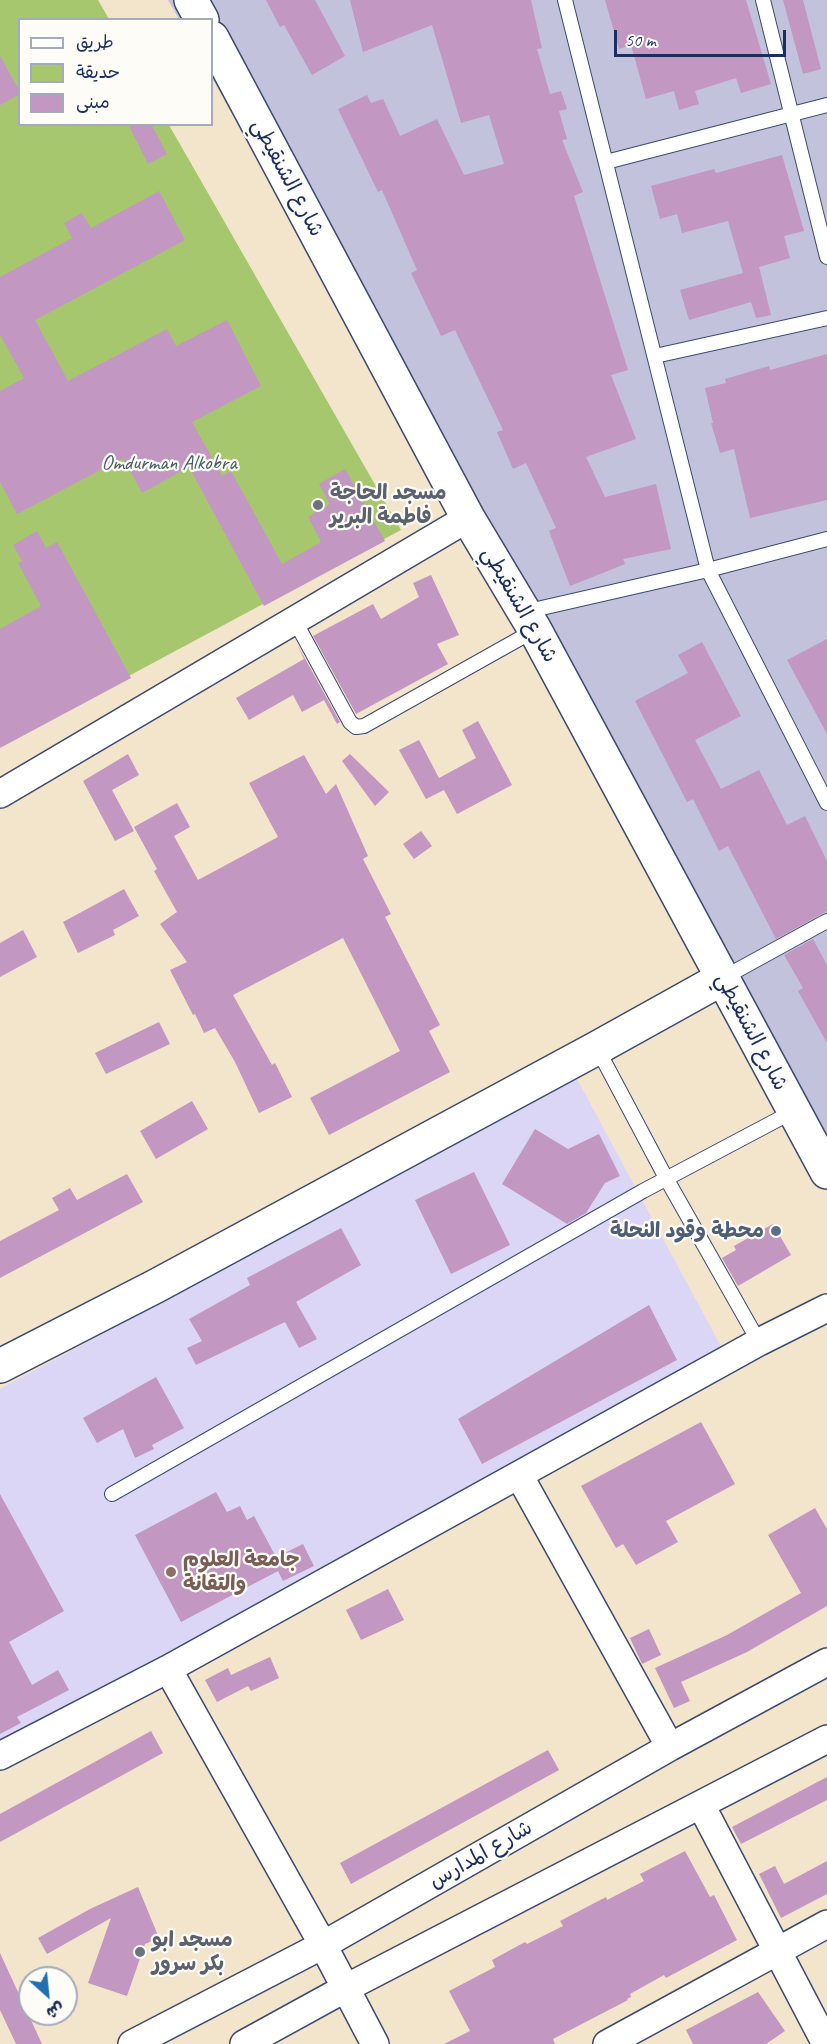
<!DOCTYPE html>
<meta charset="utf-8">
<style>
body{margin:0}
#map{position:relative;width:827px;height:2044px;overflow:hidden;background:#f2e5cb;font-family:Caveat,"Playpen Sans Arabic",sans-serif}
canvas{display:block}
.legend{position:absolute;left:18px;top:18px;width:195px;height:108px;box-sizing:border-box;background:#fdfcf7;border:2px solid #a3aaba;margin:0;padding:8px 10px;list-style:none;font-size:18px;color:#1b2f5e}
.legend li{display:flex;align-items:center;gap:12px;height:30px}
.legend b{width:30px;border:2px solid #a3aaba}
.north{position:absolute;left:18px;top:1966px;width:60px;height:60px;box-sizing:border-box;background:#fdfcf7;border:2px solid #a3aaba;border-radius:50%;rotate:153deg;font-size:16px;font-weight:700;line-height:24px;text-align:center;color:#1b2f5e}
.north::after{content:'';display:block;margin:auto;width:21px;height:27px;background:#1f6fb2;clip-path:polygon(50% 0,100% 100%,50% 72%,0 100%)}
.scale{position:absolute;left:614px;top:30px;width:172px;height:27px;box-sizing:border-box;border:3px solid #1b2f5e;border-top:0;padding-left:8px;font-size:18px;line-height:21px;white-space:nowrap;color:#1b2f5e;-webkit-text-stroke:4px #fdfcf7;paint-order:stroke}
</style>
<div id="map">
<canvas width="827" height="2044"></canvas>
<ul class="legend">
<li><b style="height:8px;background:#fff"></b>طريق</li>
<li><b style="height:16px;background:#a7c76f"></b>حديقة</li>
<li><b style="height:16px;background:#c297c2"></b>مبنى</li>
</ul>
<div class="north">ش</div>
<div class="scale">50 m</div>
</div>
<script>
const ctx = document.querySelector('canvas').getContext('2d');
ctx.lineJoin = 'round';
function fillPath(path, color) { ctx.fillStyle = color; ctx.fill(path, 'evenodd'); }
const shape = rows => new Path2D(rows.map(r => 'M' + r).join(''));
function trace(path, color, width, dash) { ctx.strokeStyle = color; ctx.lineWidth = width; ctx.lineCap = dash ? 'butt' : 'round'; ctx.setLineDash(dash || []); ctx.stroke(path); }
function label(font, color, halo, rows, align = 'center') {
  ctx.font = font + ' Caveat,"Playpen Sans Arabic",sans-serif'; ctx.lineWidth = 4.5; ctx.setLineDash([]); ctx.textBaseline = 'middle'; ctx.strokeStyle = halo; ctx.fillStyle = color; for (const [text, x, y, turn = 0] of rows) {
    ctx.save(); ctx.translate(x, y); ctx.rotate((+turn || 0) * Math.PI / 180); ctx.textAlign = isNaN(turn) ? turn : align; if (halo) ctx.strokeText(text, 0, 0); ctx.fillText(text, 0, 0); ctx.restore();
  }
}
fillPath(shape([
 [577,1079,730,1363,0,1756,0,1389]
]), '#dcd6f6');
fillPath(shape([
 [168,0,827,0,827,1174,212,78,212,20,179,19]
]), '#c2c2dc');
fillPath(shape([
 [0,0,98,0,109,19,20,20,20,124,169,125,401,530,0,745]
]), '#a7c76f');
fillPath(shape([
 [266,0,315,0,345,56,312,75,284,25,280,27],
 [350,0,531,0,542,48,537,49,550,94,561,91,567,109,559,111,567,139,562,140,583,192,574,196,628,370,611,375,636,439,586,457,605,497,656,484,671,549,623,559,625,564,570,586,549,531,556,528,526,463,513,469,497,432,503,430,455,330,441,336,411,273,417,270,382,190,378,192,338,109,367,95,371,103,383,99,400,136,437,119,464,175,504,164,489,115,461,123,432,25,363,52],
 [605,0,746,0,771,84,741,93,736,78,695,91,699,104,679,110,674,91,646,99,631,45,619,49],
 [783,0,803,0,821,69,803,74],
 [0,56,20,92,20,94,0,105],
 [128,124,151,124,167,154,148,164],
 [782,155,804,231,784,236,790,258,759,267,771,315,756,318,751,302,689,320,680,290,743,273,728,221,682,233,677,214,660,219,651,186,714,169,716,173],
 [159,191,185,240,35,320,68,381,167,329,176,346,227,320,261,386,192,422,222,476,231,471,282,564,321,542,308,517,330,504,319,484,345,469,385,541,264,606,189,467,142,493,123,458,17,514,0,482,0,391,24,378,0,335,0,277,72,238,64,223,82,213,91,228],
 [827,354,827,500,750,518,734,449,720,453,711,423,713,423,705,388,726,383,725,379,769,366,770,370],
 [37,531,46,548,57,542,131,678,0,748,0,629,41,606,18,563,22,561,13,545],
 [431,575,459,635,437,644,448,664,356,714,313,636,373,604,381,619,419,597,413,583],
 [827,639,827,734,787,660],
 [702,642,741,716,695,740,721,789,759,770,787,825,805,816,827,861,827,911,776,939,728,846,719,851,693,799,687,802,635,701,688,673,678,655],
 [297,644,340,722,337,724,324,700,302,712,293,695,249,720,236,698,304,659],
 [478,721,512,785,457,814,444,790,426,799,399,750,419,740,439,778,476,758,462,730],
 [128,754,139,775,112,790,134,831,115,841,83,781],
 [350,754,389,792,375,806,342,761],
 [304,755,326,794,336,784,368,856,363,859,391,914,385,917,440,1025,429,1031,450,1072,329,1135,310,1098,400,1051,343,938,233,995,272,1065,275,1063,292,1097,259,1113,235,1062,215,1028,204,1033,195,1014,193,1015,170,970,187,962,160,924,177,912,154,871,157,869,134,827,177,803,190,827,174,836,198,880,278,837,249,783],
 [421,831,432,846,414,859,403,844],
 [124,889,139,916,113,930,115,935,78,953,63,922],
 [23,930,37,957,0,977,0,943],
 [813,939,827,965,827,1043,798,991,803,988,784,955],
 [159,1022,170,1044,106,1074,95,1053],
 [192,1101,208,1129,156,1159,140,1131],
 [535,1129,568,1149,599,1134,620,1176,605,1183,586,1213,567,1224,502,1184],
 [474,1172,510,1245,451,1274,415,1200],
 [127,1174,143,1202,0,1278,0,1241,59,1210,52,1198,70,1188,77,1200],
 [773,1224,791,1255,738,1286,722,1258,736,1250,734,1246],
 [341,1228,361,1265,296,1302,317,1339,299,1348,285,1322,196,1365,187,1348,202,1341,189,1319,250,1285,247,1278],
 [649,1305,677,1360,482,1464,458,1419],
 [156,1377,184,1428,152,1445,154,1449,135,1458,123,1429,97,1443,83,1418],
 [701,1422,735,1484,666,1521,678,1542,636,1565,623,1544,616,1548,581,1486],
 [216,1492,227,1512,240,1506,247,1520,254,1516,276,1557,303,1544,314,1566,283,1581,278,1571,181,1622,135,1535],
 [0,1494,64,1611,9,1642,32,1685,58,1670,69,1690,17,1717,21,1723,0,1734],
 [815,1508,827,1529,827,1606,747,1652,681,1682,690,1701,674,1708,655,1668,727,1635,801,1593,768,1535],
 [388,1589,404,1620,361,1640,346,1610],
 [649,1629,661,1655,642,1664,630,1638],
 [270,1657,279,1678,251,1691,248,1686,217,1702,205,1680,228,1668,231,1675],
 [151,1731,163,1753,0,1842,0,1814],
 [548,1750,559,1770,351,1884,340,1863],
 [827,1777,827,1800,741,1844,732,1827],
 [685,1851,710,1897,714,1895,737,1940,666,1978,664,1975,630,1994,631,1997,627,1999,628,2000,553,2039,555,2044,444,2044,470,2031,449,1991,495,1967,492,1960,525,1942,527,1944,563,1926,560,1921,606,1897,607,1900,644,1881,640,1874],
 [827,1861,827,1894,781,1918,759,1874,775,1866,784,1884],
 [138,1887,159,1938,145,1944,127,1996,88,1983,111,1918,47,1954,38,1938,90,1909],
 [0,1953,42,2044,16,2044,0,2010],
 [758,1992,785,2031,766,2044,693,2044,686,2030]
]), '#c297c2');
const lane = shape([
 [565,0,708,570,827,803],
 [763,0,827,257],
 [606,162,827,105],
 [655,356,827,318],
 [524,612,708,570,827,539],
 [295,621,350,722,356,727,364,726,535,630],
 [723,978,827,921],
 [597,1048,666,1178,759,1342],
 [112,1494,643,1191,794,1111]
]);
const street = shape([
 [0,794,468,518],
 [519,1475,670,1747],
 [168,1669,323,1945,375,2044],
 [0,1756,168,1669,759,1342,827,1308],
 [701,1805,826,2044],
 [132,2044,323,1945,670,1747,827,1662],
 [244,2044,346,1988,827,1739],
 [607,2044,827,1924]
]);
const secondary = shape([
 [191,0,202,20],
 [212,38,468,518,535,630,827,1172],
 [0,1366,156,1286,597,1048,723,978]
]);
trace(lane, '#3b4a6e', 16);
trace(street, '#3b4a6e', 30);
trace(secondary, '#3b4a6e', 36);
trace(lane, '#fff', 14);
trace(street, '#fff', 27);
trace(secondary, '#fff', 33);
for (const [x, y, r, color] of [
 [318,505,6,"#6b7280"],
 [776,1231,6,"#5c6f8a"],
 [171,1572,6,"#8d6e63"],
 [140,1952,6,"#6b7280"]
]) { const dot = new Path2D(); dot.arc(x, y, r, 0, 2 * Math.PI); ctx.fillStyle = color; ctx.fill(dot); trace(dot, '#fdfcf7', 2); }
label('21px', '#1b2f5e', '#fdfcf7', [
 ["شارع الشنقيطي",287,178,62],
 ["شارع الشنقيطي",519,605,60],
 ["شارع الشنقيطي",751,1032,62],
 ["شارع المدارس",481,1855,-30]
]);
label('21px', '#455d63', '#fdfcf7', [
 ["Omdurman Alkobra",169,463]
]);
label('bold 21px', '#5b616d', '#fdfcf7', [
 ["مسجد الحاجة",330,493],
 ["فاطمة البرير",330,517],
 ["مسجد ابو",152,1940],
 ["بكر سرور",152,1964]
], 'left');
label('bold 21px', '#4e5e75', '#fdfcf7', [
 ["محطة وقود النحلة",764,1231]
], 'right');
label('bold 21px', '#785e54', '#fdfcf7', [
 ["جامعة العلوم",183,1560],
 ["والتقانة",183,1584]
], 'left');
</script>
